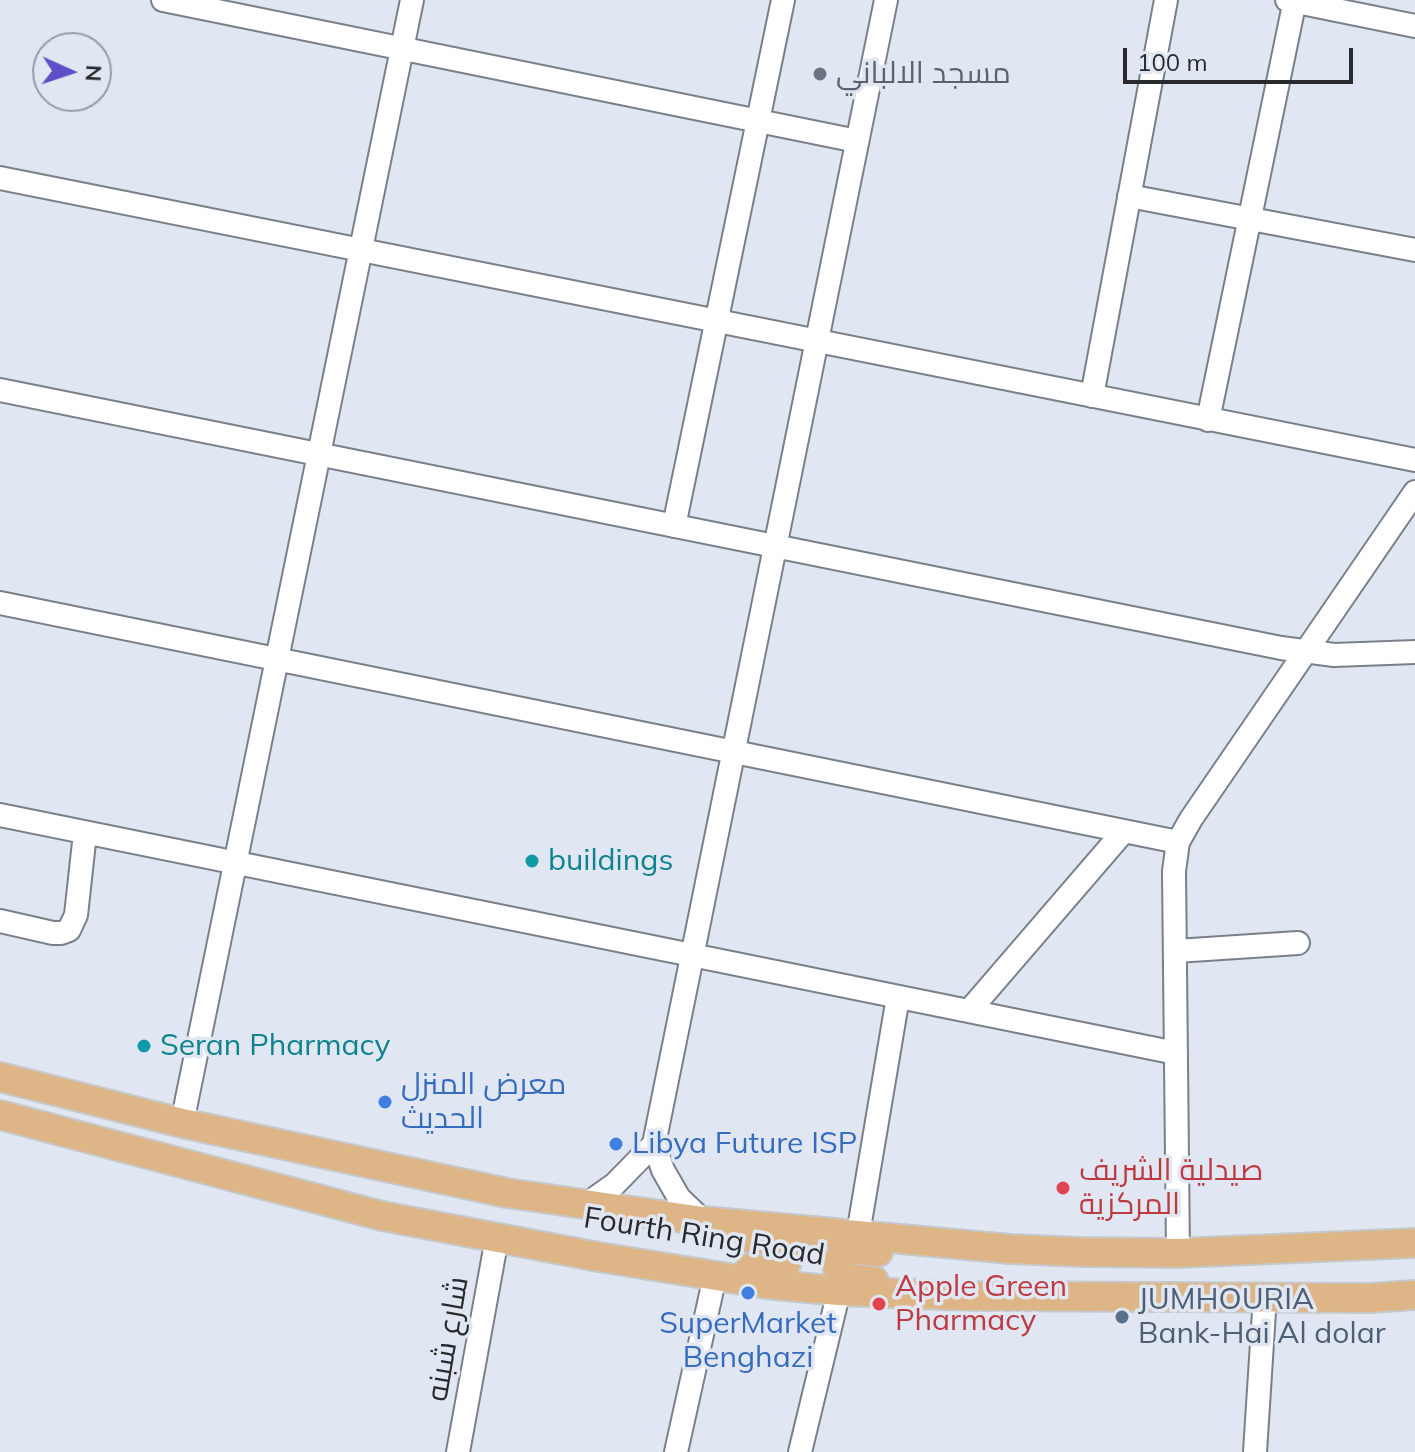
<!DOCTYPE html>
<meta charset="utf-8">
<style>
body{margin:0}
#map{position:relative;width:1415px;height:1452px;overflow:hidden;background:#e1e7f2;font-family:Mulish,sans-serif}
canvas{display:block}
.north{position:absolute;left:32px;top:32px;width:80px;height:80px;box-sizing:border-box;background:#e1e7f2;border:2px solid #979ba4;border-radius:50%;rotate:93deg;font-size:22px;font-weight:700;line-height:32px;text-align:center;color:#282a2e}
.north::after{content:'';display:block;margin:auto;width:28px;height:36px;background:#5d4fc7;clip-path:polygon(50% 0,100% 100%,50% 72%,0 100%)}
.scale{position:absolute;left:1123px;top:48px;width:230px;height:36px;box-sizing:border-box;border:4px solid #282a2e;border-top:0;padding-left:10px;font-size:24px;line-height:28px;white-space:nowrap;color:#282a2e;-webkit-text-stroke:6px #e1e7f2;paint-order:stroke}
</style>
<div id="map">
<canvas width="1415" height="1452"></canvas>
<div class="north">N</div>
<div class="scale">100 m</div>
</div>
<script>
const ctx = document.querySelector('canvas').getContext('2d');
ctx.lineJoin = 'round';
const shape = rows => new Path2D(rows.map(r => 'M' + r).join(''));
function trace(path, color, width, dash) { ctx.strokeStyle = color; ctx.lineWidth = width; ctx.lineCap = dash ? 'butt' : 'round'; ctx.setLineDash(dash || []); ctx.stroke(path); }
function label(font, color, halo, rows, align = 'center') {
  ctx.font = font + ' Mulish,Cairo,sans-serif'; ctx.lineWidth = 7; ctx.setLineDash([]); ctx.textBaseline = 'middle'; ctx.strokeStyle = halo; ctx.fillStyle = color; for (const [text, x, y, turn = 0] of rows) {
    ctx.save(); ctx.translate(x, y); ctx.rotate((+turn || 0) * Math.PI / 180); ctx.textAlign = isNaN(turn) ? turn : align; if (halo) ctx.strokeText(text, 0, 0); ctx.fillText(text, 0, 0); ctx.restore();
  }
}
const minor = shape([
 [163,0,857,141],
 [1287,0,1415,26],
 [0,178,1415,460],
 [1129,196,1415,250],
 [0,390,1281,648,1334,655,1415,652],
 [1092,396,1166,0],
 [1208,420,1295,0],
 [674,526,783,0],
 [0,603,1178,842],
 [0,815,1176,1053],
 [0,921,53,933,61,933,69,930,76,915,85,833],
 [1176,951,1298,943],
 [969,1011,1124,831],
 [182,1123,412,0],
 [654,1144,663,1170,679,1198,703,1221],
 [584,1206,615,1184,654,1144,886,0],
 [858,1234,898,997],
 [1178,1253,1174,871,1178,842,1191,819,1415,492],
 [458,1452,497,1238],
 [676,1452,715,1276],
 [800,1452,839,1291],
 [1255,1452,1265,1296]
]);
const major = shape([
 [0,1077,182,1123,507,1193,703,1221,1010,1249,1082,1252,1178,1253,1415,1243],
 [0,1115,382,1216,599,1257,766,1284,839,1291,966,1296,1370,1298,1415,1295],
 [750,1268,775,1272,786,1264,788,1257,787,1250,777,1241,750,1238],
 [874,1281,846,1278,838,1269,837,1262,843,1252,849,1249,878,1252]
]);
trace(minor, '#7a808a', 26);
trace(major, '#c7c8c9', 32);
trace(minor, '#fff', 22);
trace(major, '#ddb586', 28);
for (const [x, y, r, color] of [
 [820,74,8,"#6b7280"],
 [532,861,8,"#0f9aa8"],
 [144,1046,8,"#0f9aa8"],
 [385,1102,8,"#3f7fe0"],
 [616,1144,8,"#3f7fe0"],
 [1063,1188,8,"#e0444e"],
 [748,1293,8,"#3f7fe0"],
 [879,1304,8,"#e0444e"],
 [1122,1317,8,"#5c6f8a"]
]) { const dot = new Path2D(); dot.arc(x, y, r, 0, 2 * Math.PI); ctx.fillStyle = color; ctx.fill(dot); trace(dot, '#e1e7f2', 3); }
label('30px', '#5b616d', '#e1e7f2', [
 ["مسجد الالباني",836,74]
], 'left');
label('30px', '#0d838f', '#e1e7f2', [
 ["buildings",548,861],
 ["Seran Pharmacy",160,1046]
], 'left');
label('30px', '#366cbe', '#e1e7f2', [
 ["معرض المنزل",401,1085],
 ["الحديث",401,1119],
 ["Libya Future ISP",632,1144],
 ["SuperMarket",748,1324,"center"],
 ["Benghazi",748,1358,"center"]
], 'left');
label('30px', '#be3a42', '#e1e7f2', [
 ["صيدلية الشريف",1079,1171],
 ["المركزية",1079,1205],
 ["Apple Green",895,1287],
 ["Pharmacy",895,1321]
], 'left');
label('30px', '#282a2e', '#e1e7f2', [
 ["Fourth Ring Road",704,1237,9],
 ["شارع شبنه",448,1339,-80]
]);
label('30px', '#4e5e75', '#e1e7f2', [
 ["JUMHOURIA",1138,1300],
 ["Bank-Hai Al dolar",1138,1334]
], 'left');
</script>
